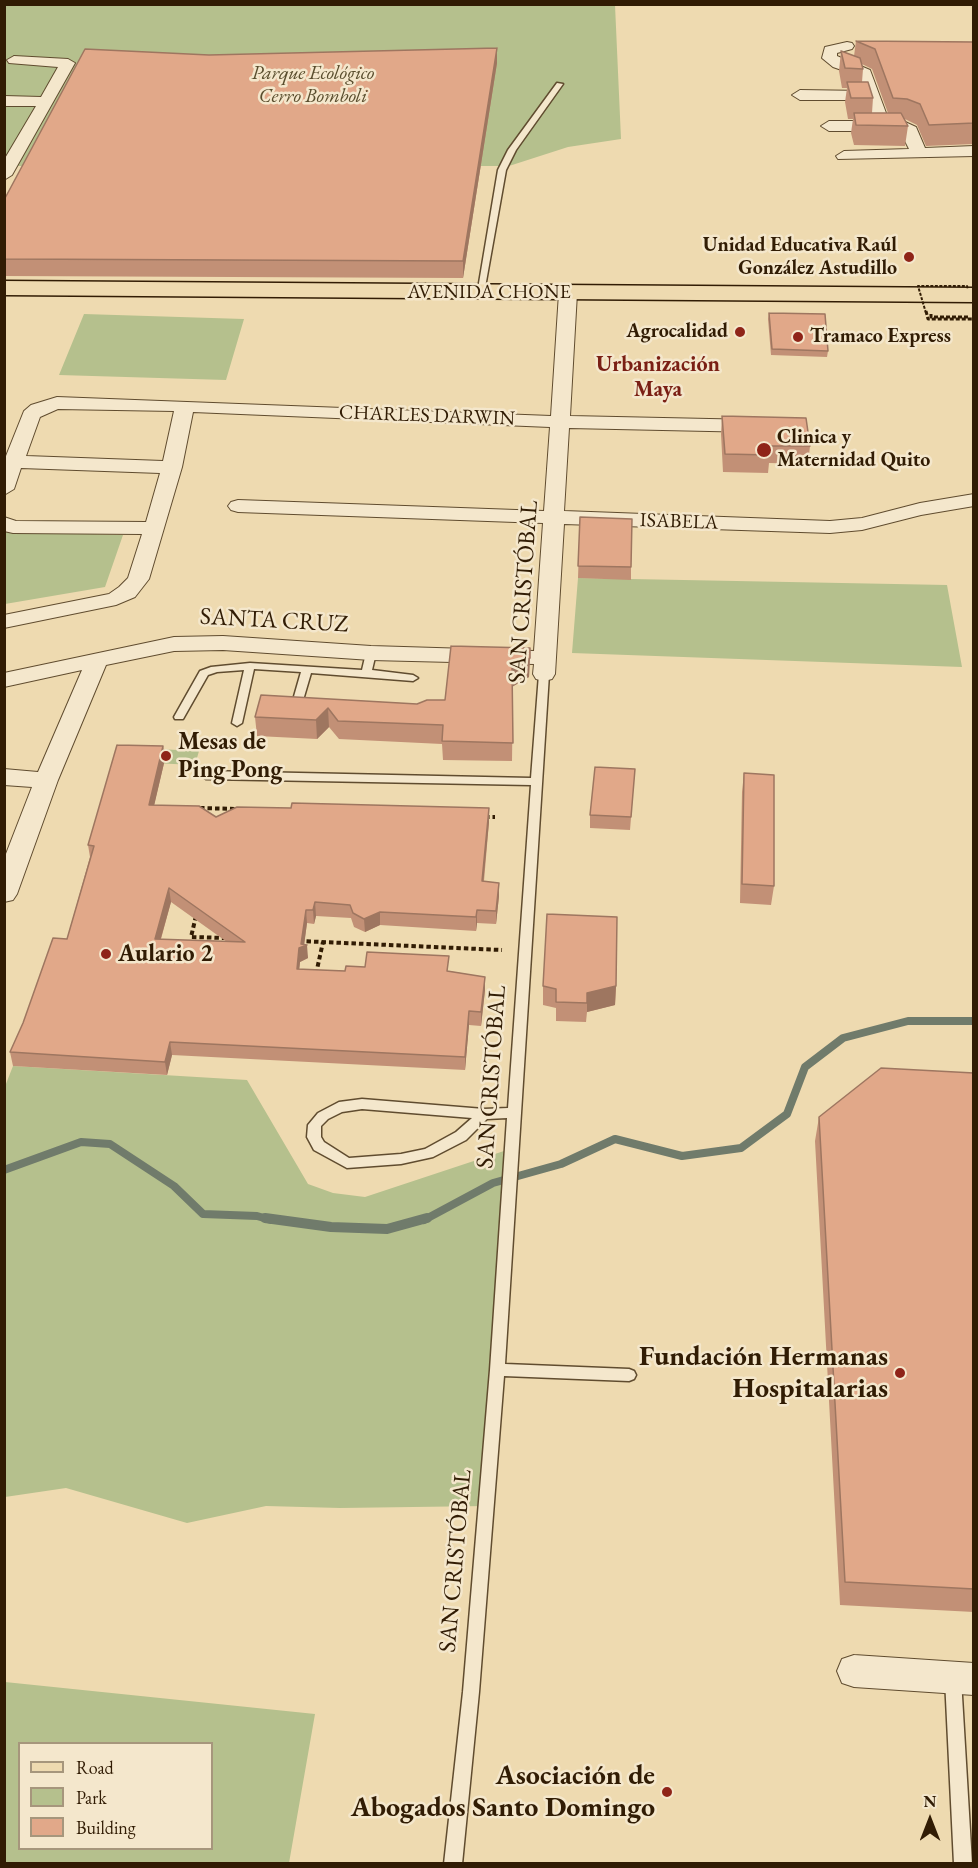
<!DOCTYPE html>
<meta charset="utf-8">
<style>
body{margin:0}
#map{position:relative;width:978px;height:1868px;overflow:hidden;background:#eedab0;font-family:"EB Garamond",serif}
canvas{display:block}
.frame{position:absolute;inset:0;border:6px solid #311c04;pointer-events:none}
.legend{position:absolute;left:18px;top:1742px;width:195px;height:108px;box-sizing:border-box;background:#f4e7cc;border:2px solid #a6967c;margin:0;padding:8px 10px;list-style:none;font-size:18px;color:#311c04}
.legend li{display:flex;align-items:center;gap:12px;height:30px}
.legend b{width:30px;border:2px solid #a6967c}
.north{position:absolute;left:900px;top:1790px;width:60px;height:60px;-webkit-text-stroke:4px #f4e7cc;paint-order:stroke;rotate:0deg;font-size:16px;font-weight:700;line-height:24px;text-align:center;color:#311c04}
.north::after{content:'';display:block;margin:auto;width:21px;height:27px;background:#311c04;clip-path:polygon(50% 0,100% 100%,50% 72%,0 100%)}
</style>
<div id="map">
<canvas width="978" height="1868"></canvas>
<div class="frame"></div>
<ul class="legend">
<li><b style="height:8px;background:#eedab0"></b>Road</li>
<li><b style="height:16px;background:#b5c08d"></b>Park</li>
<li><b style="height:16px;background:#e1a889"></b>Building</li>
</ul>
<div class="north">N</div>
</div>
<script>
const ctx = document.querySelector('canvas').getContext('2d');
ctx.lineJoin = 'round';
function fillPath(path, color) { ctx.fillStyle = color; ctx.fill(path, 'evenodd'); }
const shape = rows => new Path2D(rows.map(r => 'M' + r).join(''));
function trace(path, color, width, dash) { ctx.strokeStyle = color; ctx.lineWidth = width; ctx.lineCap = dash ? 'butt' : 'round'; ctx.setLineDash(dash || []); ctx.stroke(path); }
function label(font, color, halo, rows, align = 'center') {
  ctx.font = font + ' "EB Garamond",serif'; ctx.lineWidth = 5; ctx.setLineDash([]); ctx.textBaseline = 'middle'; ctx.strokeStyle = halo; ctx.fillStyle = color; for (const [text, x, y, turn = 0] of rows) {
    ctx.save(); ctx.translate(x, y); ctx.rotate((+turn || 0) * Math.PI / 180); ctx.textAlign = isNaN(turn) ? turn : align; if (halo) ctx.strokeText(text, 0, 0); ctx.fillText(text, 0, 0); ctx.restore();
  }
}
fillPath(shape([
 [4,5,615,5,621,139,568,147,509,166,5,166],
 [84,314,244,319,226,380,59,375],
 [5,531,123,535,105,587,5,604],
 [578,578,947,585,962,667,572,653],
 [137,748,199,751,195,765,132,762],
 [13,1066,247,1080,308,1184,333,1193,365,1197,513,1148,486,1506,340,1508,266,1506,187,1523,66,1488,5,1497,4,1089],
 [5,1682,315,1714,289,1863,5,1863],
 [20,1744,212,1744,212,1848,20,1848]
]), '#b5c08d');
trace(shape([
 [4,1170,81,1142,110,1144,174,1186,203,1214,257,1216,271,1220],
 [424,1220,493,1183,561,1164,615,1139,682,1156,741,1148,787,1114,805,1067,843,1038,908,1021,974,1021]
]), '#707b6b', 8);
trace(shape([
 [265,1218,331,1227,387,1229,427,1218]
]), '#707b6b', 10);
const lane = shape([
 [557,83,563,84,516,150,506,170,484,293,477,295,498,170,508,150,557,83],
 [371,650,376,653,372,670,413,675,418,678,413,681,311,673,301,707,296,710,291,707,301,672,254,669,242,723,237,726,232,723,244,670,217,672,208,675,183,719,175,719,174,717,200,671,211,667,250,663,362,670,366,653,371,650],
 [544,671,549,674,505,1364,629,1369,634,1371,636,1375,634,1379,629,1381,504,1376,479,1692,462,1864,444,1864,463,1692,490,1370,507,1118,487,1119,466,1140,433,1157,401,1164,347,1168,314,1150,307,1137,308,1125,318,1113,339,1102,362,1099,484,1109,508,1108,531,785,206,779,200,775,206,771,531,778,539,674,544,671],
 [362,1109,472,1118,456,1132,425,1149,401,1154,349,1158,324,1142,321,1137,321,1126,328,1119,342,1112,362,1109],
 [953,1671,959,1674,961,1679,972,1864,954,1864,945,1679,947,1674,953,1671]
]);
const street = shape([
 [847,42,852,43,854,46,852,49,837,53,837,56,870,70,889,121,903,121,916,127,925,148,974,146,974,156,838,159,836,156,844,151,909,149,900,131,829,131,821,126,829,121,874,121,867,100,800,100,792,95,800,90,864,91,859,76,833,67,822,58,825,47,847,42],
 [14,56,68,59,75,63,12,175,4,180,4,160,36,106,4,106,4,96,41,97,58,67,9,63,7,60,14,56],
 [568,288,577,293,570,416,756,420,766,426,756,432,569,428,564,511,830,521,862,518,920,503,974,494,974,506,921,515,862,530,830,533,564,524,555,674,552,679,544,681,536,679,533,674,534,664,371,660,223,650,174,651,106,665,58,780,17,894,13,900,4,902,4,859,32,787,4,785,4,769,38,772,82,670,4,687,4,673,174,637,223,636,371,646,534,651,543,523,238,512,231,510,228,506,231,502,238,500,544,511,550,427,193,412,182,467,149,579,135,597,116,605,4,628,4,615,109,594,119,587,128,578,142,534,13,533,4,531,4,517,16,521,146,522,160,473,21,468,14,489,4,495,4,461,24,411,31,405,57,397,551,416,559,293,568,288],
 [58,409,174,411,163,461,26,456,40,417,58,409],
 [854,1655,974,1663,974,1695,854,1687,842,1683,837,1671,842,1659,854,1655]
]);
const primary = shape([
 [4,281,974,288,974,302,4,295,4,281]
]);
trace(lane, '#604c2f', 3);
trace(street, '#604c2f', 2);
trace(primary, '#311c04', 3);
trace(shape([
 [931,314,931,317,969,317]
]), '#311c04', 3, [4, 2]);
trace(shape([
 [200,808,238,809],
 [485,817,495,817],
 [196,916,191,937,226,938],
 [299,941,502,950],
 [316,974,323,942]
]), '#311c04', 4, [4.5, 3]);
fillPath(lane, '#f4e7cc');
fillPath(street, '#f4e7cc');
fillPath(primary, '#eedab0');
trace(shape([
 [926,313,918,286,967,286,968,289]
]), '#311c04', 2, [3, 1.5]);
trace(shape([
 [926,311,928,319,974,319]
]), '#311c04', 3, [4, 2]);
fillPath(shape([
 [856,41,974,42,974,144,926,146,917,125,905,119,908,126,905,146,854,145,851,133,853,119,848,119,845,102,847,88,842,88,839,71,841,51,854,56],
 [862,64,872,69,888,113,872,113,873,98,862,82,863,69],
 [209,55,497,63,463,278,4,276,4,200],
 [769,313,828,351,827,357,771,355,768,319],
 [722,416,810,446,808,464,769,463,768,473,723,472,721,434],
 [580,517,631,567,631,580,578,578],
 [530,648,529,677,513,686,512,761,443,760,442,744,339,739,329,727,317,739,257,736,255,717,261,695,417,704,445,700],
 [163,746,165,759,154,805,216,817,489,822,484,881,499,896,496,924,477,923,476,931,380,925,365,932,354,927,351,918,316,916,314,924,307,923,304,944,308,958,300,962,299,969,345,971,449,971,485,977,485,990,481,1026,469,1025,465,1070,172,1055,167,1075,13,1066,10,1052,23,1023,67,939,90,857,88,845],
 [171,902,227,942,161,939],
 [635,769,630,830,590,828,590,815],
 [744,773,774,886,771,905,740,903,742,792],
 [543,986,616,986,615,1005,587,1012,586,1022,556,1021,556,1008,543,1005],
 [974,1073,974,1612,840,1605,815,1141,819,1117]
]), '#c29076');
fillPath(shape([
 [497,48,497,63,463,278,463,261],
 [530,658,529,677,512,687,512,668],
 [328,708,329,727,317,739,316,720],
 [163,746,165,759,151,819,149,805],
 [489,808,489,822,482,895,482,881],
 [499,883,499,896,496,924,496,911],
 [169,888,171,902,157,952,155,939],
 [315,902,316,916,314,924,313,910],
 [306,910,307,923,304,946,307,945,308,958,300,962,298,983,297,969,299,948,301,944],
 [477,910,477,923,476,931,476,917],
 [380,912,380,925,365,932,364,919],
 [485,977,485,990,481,1026,481,1012],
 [616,986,615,1005,587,1012,587,993],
 [469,1011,469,1025,465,1070,465,1057],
 [170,1042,172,1055,167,1075,165,1062]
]), '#9e7660');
const building = shape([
 [856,41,974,42,974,123,929,125,920,104,907,99,893,98,875,49,856,41],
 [497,48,463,261,4,259,4,200,85,49,209,55,497,48],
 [841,51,860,58,863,69,845,68,841,51],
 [847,82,868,82,873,98,851,98,847,82],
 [854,113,901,113,908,126,856,125,854,113],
 [769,313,825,314,828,351,772,349,769,313],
 [722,416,806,418,810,446,769,446,770,455,725,454,722,416],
 [580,517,632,519,631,567,578,566,580,517],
 [451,646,530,648,530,658,512,668,513,743,442,741,443,725,338,721,328,708,316,720,255,717,261,695,417,704,427,700,445,700,451,646],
 [117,745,163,746,149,805,199,806,216,817,237,807,291,808,292,803,489,808,482,881,499,883,496,911,477,910,476,917,380,912,364,919,353,913,350,905,315,902,313,910,306,910,301,944,307,945,299,948,297,969,345,971,346,966,365,967,367,952,449,956,447,971,485,977,481,1012,469,1011,465,1057,170,1042,165,1062,10,1052,23,1023,53,938,67,939,94,846,88,845,117,745],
 [169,888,245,942,155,939,169,888],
 [595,767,635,769,631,817,590,815,595,767],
 [744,773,774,775,774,886,742,884,744,773],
 [547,914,617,917,616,986,587,993,587,1003,556,1002,556,989,543,986,547,914],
 [881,1068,974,1073,974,1589,845,1582,819,1117,881,1068]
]);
fillPath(building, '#e1a889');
trace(building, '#9e7660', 1.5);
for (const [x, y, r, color] of [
 [909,257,6,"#8f2418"],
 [740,332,6,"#8f2418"],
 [798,337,6,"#8f2418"],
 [764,450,8,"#8f2418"],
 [166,756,6,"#8f2418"],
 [106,954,6,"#8f2418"],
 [900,1373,6,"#8f2418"],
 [667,1792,6,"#8f2418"]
]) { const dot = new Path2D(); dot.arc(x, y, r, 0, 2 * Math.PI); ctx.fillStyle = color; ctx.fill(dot); trace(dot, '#f4e7cc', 2); }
label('italic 20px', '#594d2d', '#f4e7cc', [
 ["Parque Ecológico",313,74],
 ["Cerro Bomboli",313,97]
]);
label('bold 20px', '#311c04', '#f4e7cc', [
 ["Unidad Educativa Raúl",897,246],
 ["González Astudillo",897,269],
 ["Agrocalidad",728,332],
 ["Tramaco Express",810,337,"left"],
 ["Clinica y",777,438,"left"],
 ["Maternidad Quito",777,461,"left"]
], 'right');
label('20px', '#311c04', '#f4e7cc', [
 ["AVENIDA CHONE",489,293],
 ["CHARLES DARWIN",427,416,2],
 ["ISABELA",679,522,2]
]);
label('bold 22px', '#7a1f14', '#f4e7cc', [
 ["Urbanización",658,365],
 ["Maya",658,390]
]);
label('24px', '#311c04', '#f4e7cc', [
 ["SAN CRISTÓBAL",524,592,-86],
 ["SANTA CRUZ",274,621,3],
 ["SAN CRISTÓBAL",492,1077,-86],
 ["SAN CRISTÓBAL",456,1561,-85]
]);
label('bold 24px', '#311c04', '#f4e7cc', [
 ["Mesas de",178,742],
 ["Ping Pong",178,770],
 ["Aulario 2",118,954]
], 'left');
label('bold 28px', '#311c04', '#f4e7cc', [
 ["Fundación Hermanas",888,1357],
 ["Hospitalarias",888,1389],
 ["Asociación de",655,1776],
 ["Abogados Santo Domingo",655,1808]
], 'right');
</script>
